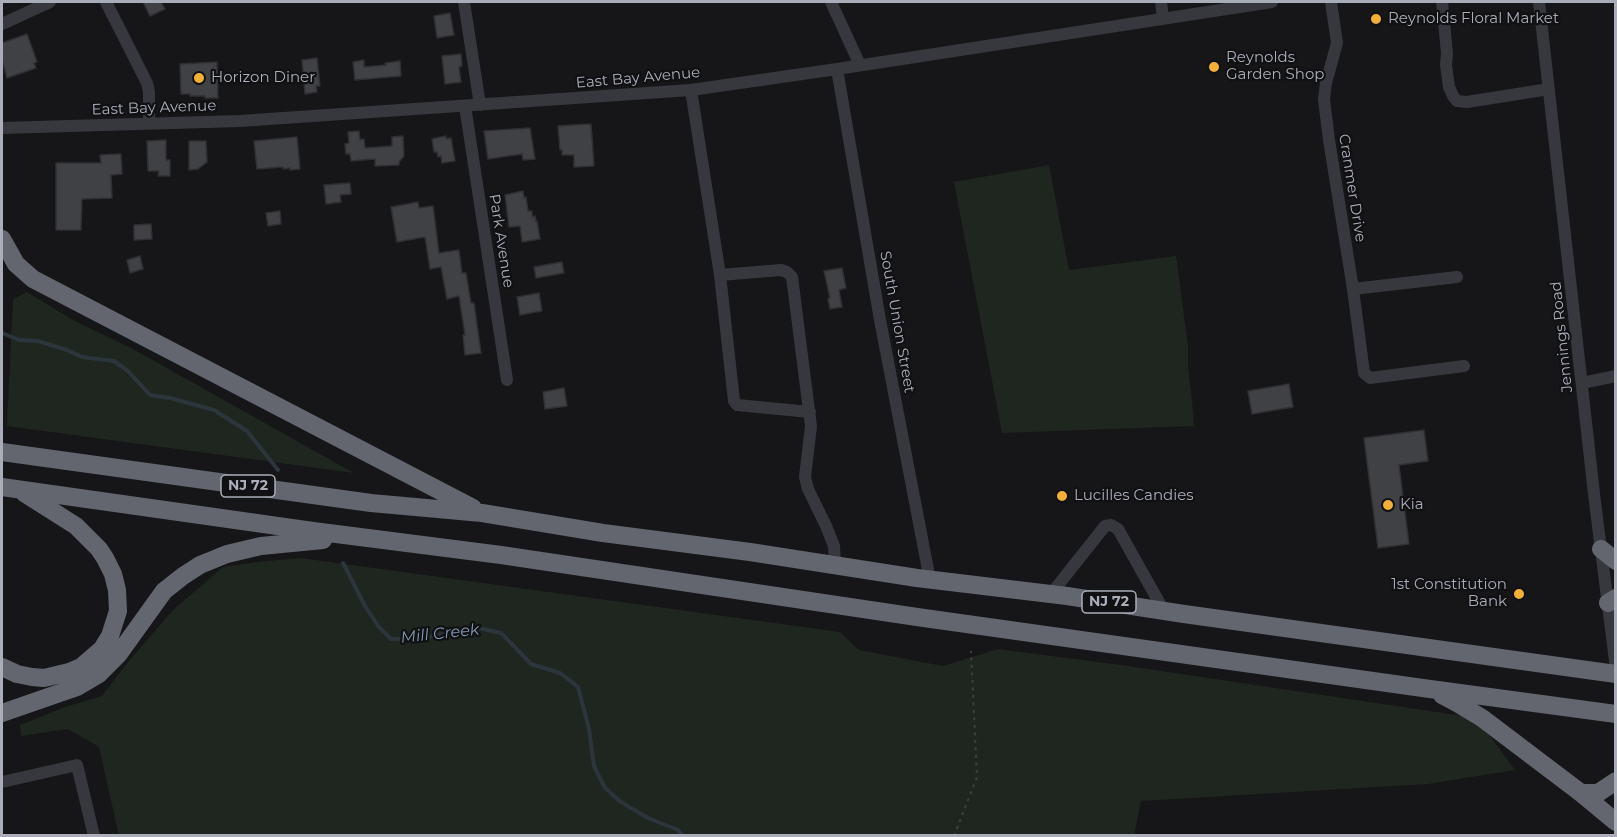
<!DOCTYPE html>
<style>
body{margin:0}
#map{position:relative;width:1617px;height:837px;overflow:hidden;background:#161618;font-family:Montserrat,sans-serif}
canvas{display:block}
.frame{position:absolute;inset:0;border:3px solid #a8adb8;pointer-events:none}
</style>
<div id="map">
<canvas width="1617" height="837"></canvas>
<div class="frame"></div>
</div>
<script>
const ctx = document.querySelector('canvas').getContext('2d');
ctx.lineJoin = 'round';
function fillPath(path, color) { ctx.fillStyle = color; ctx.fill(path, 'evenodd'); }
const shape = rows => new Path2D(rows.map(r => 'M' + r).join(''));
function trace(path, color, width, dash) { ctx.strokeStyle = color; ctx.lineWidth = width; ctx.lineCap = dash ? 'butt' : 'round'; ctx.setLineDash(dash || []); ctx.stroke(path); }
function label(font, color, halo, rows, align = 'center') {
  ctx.font = font + ' Montserrat,sans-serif'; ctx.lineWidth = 4.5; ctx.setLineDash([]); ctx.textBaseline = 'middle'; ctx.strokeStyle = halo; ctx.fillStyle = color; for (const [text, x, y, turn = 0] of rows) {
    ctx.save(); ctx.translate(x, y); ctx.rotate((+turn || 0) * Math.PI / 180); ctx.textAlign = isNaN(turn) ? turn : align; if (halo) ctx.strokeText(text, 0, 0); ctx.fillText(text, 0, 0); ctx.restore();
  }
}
fillPath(shape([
 [1049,165,1069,270,1176,256,1188,346,1188,366,1192,402,1194,426,1002,433,954,182],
 [27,292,73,320,133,349,354,473,7,426,13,299],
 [301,558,840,632,859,650,943,666,998,649,1121,665,1477,718,1515,770,1428,784,1141,801,1134,836,119,836,99,747,68,729,21,736,20,725,65,707,102,696,128,662,173,610,223,567,257,562]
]), '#1e261f');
trace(shape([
 [2,333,19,340,38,341,67,350,82,357,114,361,128,371,150,395,170,398,214,410,247,431,278,470],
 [343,563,365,606,379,627,391,639,422,638,479,628,501,633,531,664,560,673,578,687,589,729,594,766,605,788,621,802,648,818,678,830,683,836]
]), '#2c353c', 4);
const building = shape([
 [143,2,161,2,165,9,150,16,143,2],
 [450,13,454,35,437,38,434,16,450,13],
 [27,34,37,62,34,63,36,68,7,78,2,60,2,43,27,34],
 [461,54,462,66,459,67,461,82,445,84,442,56,461,54],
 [317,58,320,86,316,86,317,92,305,94,302,60,317,58],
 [364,60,364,67,386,65,385,63,400,61,401,76,355,80,353,62,364,60],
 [217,62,218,98,205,98,205,96,190,96,190,94,181,94,180,64,217,62],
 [591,124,594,166,574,167,574,155,562,155,562,150,560,150,558,126,591,124],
 [530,128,535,159,523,160,522,154,488,159,484,131,530,128],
 [359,131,360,140,364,139,365,148,392,146,392,137,403,136,404,156,399,162,399,165,375,166,375,159,351,161,350,154,346,154,345,144,349,143,348,132,359,131],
 [446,136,446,139,451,138,455,161,442,163,441,156,438,157,437,152,434,152,432,139,446,136],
 [297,137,300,169,290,170,290,168,283,169,283,167,257,169,254,141,297,137],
 [166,140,166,160,170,160,170,176,158,176,159,171,148,171,147,141,166,140],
 [189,141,206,141,207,162,198,169,189,170,189,141],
 [121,154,122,174,111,175,112,198,82,199,81,230,56,230,56,163,101,163,100,155,121,154],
 [350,183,351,194,340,195,341,202,326,204,324,185,350,183],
 [523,191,524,198,526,197,528,211,532,211,532,217,535,216,536,222,537,221,540,239,522,242,520,226,509,227,505,195,523,191],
 [418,202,419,208,433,206,439,253,459,250,462,273,466,273,471,303,474,303,481,353,465,355,463,335,465,335,459,296,447,299,441,267,430,269,425,237,397,242,391,207,418,202],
 [280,211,281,224,268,226,266,213,280,211],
 [151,224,152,239,134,240,134,225,151,224],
 [140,256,143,269,130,273,127,260,140,256],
 [562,262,564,273,536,278,534,267,562,262],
 [842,268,846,288,839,290,842,307,830,309,828,299,830,298,824,271,842,268],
 [539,293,542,311,520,315,517,297,539,293],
 [1289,384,1293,407,1252,414,1248,391,1289,384],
 [564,388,567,406,545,409,543,392,564,388],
 [1424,430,1428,461,1399,465,1409,544,1378,548,1364,438,1424,430]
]);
fillPath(building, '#404145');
trace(building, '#303034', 1.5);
trace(shape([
 [954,836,977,777,971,651]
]), '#3d3f44', 2, [3, 4.5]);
trace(shape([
 [106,2,147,83,149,92,149,123],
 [464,2,480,105],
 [831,2,860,65],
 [1161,2,1163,18],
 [1331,2,1337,43,1326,83,1324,99,1329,140,1353,289,1364,373,1370,378,1464,366],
 [1442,2,1447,53,1446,65,1449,87,1453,96,1457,101,1467,102,1549,89],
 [1539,2,1594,494,1616,669],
 [2,24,50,2],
 [837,69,880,320,930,580],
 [691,90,720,275,781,270,787,272,792,277,811,426,805,477,808,489,826,526,834,546,835,565],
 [465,106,507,380],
 [2,128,240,121,691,90,837,69,1272,2],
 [720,275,734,401,737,405,810,412],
 [1353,289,1457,277],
 [1582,383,1616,376],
 [1051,594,1105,526,1111,525,1118,529,1164,611],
 [2,782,77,765,94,836]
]), '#37383d', 12);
trace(shape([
 [2,239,16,264,33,279,473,508],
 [2,452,371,503,482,513,603,533,750,552,917,578,1067,596,1184,614,1616,674],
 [2,487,313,531,501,555,917,617,1430,689,1616,714],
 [1601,549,1616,561],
 [1608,603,1616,598],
 [2,667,17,674,32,677,44,678,69,672,81,667,102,649,110,636,118,611,117,590,113,574,105,558,99,549,76,526,24,493],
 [1442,695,1457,703,1482,718,1581,793,1598,793,1616,781],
 [2,713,77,687,99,674,118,655,164,591,183,576,200,565,227,554,261,546,323,540],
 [1581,793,1616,822]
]), '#63666e', 18);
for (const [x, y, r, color] of [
 [1376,19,6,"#f2b134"],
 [1214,67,6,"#f2b134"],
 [199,78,6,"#f2b134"],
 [1062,496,6,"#f2b134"],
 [1388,505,6,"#f2b134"],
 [1519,594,6,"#f2b134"]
]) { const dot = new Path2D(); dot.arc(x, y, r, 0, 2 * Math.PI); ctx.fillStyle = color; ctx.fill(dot); trace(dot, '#111113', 2); }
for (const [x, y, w] of [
 [248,486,54],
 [1109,602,54]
]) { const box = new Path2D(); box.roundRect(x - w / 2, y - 11, w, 22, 4.5); ctx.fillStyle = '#111113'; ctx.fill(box); trace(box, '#a8adb8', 1.5); }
label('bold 14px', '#a8adb8', null, [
 ["NJ 72",248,486],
 ["NJ 72",1109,602]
]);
label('15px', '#a8adb8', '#111113', [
 ["Reynolds Floral Market",1388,19],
 ["Reynolds",1226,58],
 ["Garden Shop",1226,75],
 ["Horizon Diner",211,78],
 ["Lucilles Candies",1074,496],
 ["Kia",1400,505],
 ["1st Constitution",1507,585,"right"],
 ["Bank",1507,602,"right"]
], 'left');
label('15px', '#a8adb8', '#111113', [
 ["East Bay Avenue",638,78,-5],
 ["East Bay Avenue",154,108,-2],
 ["Cranmer Drive",1352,188,81],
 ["Park Avenue",501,241,81],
 ["South Union Street",897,322,80],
 ["Jennings Road",1562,337,-96]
]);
label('italic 16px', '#7f9bb3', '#111113', [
 ["Mill Creek",440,634,-6]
]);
</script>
